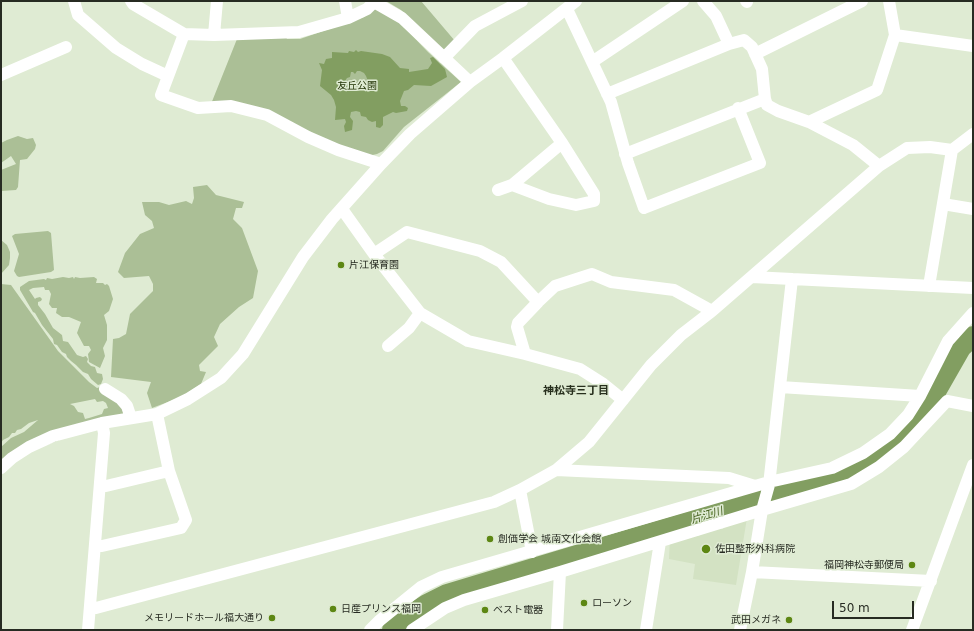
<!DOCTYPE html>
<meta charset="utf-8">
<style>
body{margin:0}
#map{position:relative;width:974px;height:631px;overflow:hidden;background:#dfebd3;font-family:"DejaVu Sans",sans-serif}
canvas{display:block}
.frame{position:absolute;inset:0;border:2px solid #272b22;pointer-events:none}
.scale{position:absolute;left:832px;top:601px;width:82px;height:18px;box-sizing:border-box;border:2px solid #272b22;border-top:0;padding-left:5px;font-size:12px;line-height:14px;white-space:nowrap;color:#272b22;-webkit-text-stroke:3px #dfebd3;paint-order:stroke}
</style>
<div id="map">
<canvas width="974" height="631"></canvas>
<div class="frame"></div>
<div class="scale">50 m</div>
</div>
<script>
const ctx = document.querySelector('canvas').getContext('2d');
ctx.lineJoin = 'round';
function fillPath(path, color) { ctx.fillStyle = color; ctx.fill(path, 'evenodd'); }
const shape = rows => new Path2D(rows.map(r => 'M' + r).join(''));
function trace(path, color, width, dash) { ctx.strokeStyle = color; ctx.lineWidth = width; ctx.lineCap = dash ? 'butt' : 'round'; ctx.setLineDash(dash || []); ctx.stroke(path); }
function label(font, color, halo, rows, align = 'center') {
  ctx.font = font + ' "DejaVu Sans","Noto Sans JP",sans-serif'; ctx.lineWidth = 3; ctx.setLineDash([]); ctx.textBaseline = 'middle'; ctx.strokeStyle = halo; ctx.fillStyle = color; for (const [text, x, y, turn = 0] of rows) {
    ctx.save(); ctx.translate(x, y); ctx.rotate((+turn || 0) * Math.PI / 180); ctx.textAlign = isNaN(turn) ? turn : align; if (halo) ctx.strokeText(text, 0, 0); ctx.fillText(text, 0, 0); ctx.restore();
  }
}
fillPath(shape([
 [727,515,747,518,736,585,693,579,695,564,669,559,670,538,679,532,699,536,704,526,723,529]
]), '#d3e2c3');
fillPath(shape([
 [386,1,421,1,455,41,442,51,401,10],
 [375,7,397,20,428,52,461,82,404,127,383,151,377,154,368,156,334,145,312,133,211,104,237,39,285,35,287,39,300,39,364,17],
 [18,136,27,139,33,138,36,145,35,149,27,159,20,160,18,187,16,190,1,191,1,170,16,164,11,156,1,163,1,143,7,140],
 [207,185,216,195,244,202,242,208,236,208,233,219,242,228,258,271,253,298,239,307,220,324,214,337,218,346,199,365,200,371,206,372,201,384,181,397,152,408,147,393,151,382,111,377,113,339,119,338,126,334,130,314,153,291,153,284,149,276,124,278,118,272,125,253,140,234,154,228,152,221,145,215,142,202,159,202,169,205,186,201,192,204,194,198,193,187],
 [48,231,51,233,54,270,51,272,19,277,17,276,14,271,19,254,12,236,15,234],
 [1,240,7,245,10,252,10,258,9,265,1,274],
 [63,277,69,278,73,277,74,279,75,277,80,278,94,277,97,279,96,283,103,283,105,285,107,284,109,286,113,299,109,311,104,315,107,325,107,340,103,348,105,356,100,368,89,362,88,354,91,350,89,346,84,346,77,333,81,322,69,317,62,317,56,313,57,308,52,308,49,304,51,294,49,290,45,290,44,287,33,288,29,290,35,299,36,298,40,297,42,299,41,301,38,302,38,305,45,314,53,328,62,335,63,341,68,342,77,355,83,357,86,356,88,359,87,362,91,366,95,367,97,373,102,374,103,379,101,384,98,385,91,379,88,374,83,372,76,365,71,361,67,357,66,354,62,352,57,345,54,344,53,339,42,325,35,313,33,312,20,290,20,287,29,281,44,279,46,280,47,278,52,279],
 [1,284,11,285,58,351,89,382,97,388,100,387,114,399,125,412,123,416,1,462,1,447,11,438,24,432,38,420,29,423,21,429,17,430,15,433,12,433,9,437,3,440,1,443],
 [95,399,97,402,103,401,106,403,108,408,104,409,102,414,89,418,85,419,83,413,78,412,74,406,70,404]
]), '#abbf96');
fillPath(shape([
 [356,50,358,52,361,51,382,54,390,57,400,68,409,69,409,72,428,69,432,63,430,58,433,57,445,69,447,77,431,86,414,85,408,90,404,91,400,101,401,106,405,106,408,108,407,111,396,113,393,112,383,117,383,125,380,128,376,127,376,121,372,122,368,120,366,117,361,116,360,112,356,111,351,112,350,117,353,121,352,130,345,132,344,126,346,122,345,119,335,120,336,107,334,100,331,95,320,86,322,70,319,63,324,64,326,59,332,58,332,52,348,53,349,51,354,52],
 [357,71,360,71,364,73,366,76,368,81,364,85,357,89,354,90,348,89,345,81,347,78,350,77,351,72,353,72,355,74]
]), '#829e61');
trace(shape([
 [392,630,407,617,427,604,447,594,839,476,863,466,909,429,929,404,961,348,973,336]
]), '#829e61', 20);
trace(shape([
 [74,1,78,15,116,48,142,64,168,76],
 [131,1,133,4,184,34,214,35,299,32,348,18],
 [345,1,348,18,367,9,375,1],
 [703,1,716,16,729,44,744,40,752,47,762,69,765,99,767,105,778,111,809,122,877,90,895,35,889,1],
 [746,1,747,2],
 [374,2,402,18,470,82],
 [567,9,611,102,628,163,644,208,760,163,738,108],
 [184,34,161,95,198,108,231,106,267,115,308,137,338,150,381,164],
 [214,35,217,1],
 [895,35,973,46],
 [755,54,862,1],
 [444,58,475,26,522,1],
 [503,58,562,143,594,194,594,201,576,205,549,199,512,185],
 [592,62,683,1],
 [1,75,66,47],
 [607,94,729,44],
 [809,122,853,145,879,166],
 [625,154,765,99],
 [498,190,512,185,562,143],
 [943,204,973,209],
 [342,209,374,254,420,313,468,341,525,354,580,369,602,383,623,400],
 [374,254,407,232,480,251,501,262,538,302,555,286,592,274,611,282,674,290,712,311,879,166,907,148,930,147,952,150,973,134],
 [752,277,973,288],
 [929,286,952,150],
 [388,346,409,328,420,313],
 [525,354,517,327,518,323,538,302],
 [780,387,920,396],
 [105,389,121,399,127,406,131,418],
 [1,468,12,458,29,447,53,436,102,423,157,414,188,399,221,378,243,354,303,257,332,219,381,164,410,134,470,82,503,58,576,1],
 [556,470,589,442,651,365,681,335,712,311],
 [100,485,106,486,169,471],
 [95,545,102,546,181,528,186,520,169,471,157,414],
 [532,552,520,490,556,470,729,478,755,486],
 [752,572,931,581],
 [90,607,96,608,494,502,520,490],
 [88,630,104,433,102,423],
 [370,630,379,621,421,587,442,577,769,482,832,468,863,453,890,434,908,415,920,396,948,341,973,313],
 [412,630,445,608,464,600,560,572,762,510,851,484,879,467,904,447,947,401,973,406],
 [557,630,560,572],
 [646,630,660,542],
 [740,630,752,572,762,510,769,485,792,279],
 [912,630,973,465]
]), '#fff', 12);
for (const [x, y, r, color] of [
 [341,265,4,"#5d8713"],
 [490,539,4,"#5d8713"],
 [706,549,5,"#5d8713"],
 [912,565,4,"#5d8713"],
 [584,603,4,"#5d8713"],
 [333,609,4,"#5d8713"],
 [485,610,4,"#5d8713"],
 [272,618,4,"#5d8713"],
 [789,620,4,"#5d8713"]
]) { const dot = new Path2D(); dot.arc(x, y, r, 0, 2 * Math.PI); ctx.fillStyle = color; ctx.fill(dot); trace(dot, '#dfebd3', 1.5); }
label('10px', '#223405', '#dfebd3', [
 ["友丘公園",357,86]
]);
label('10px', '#272b22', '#dfebd3', [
 ["片江保育園",349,265],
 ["創価学会 城南文化会館",498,539],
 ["佐田整形外科病院",715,549],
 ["福岡神松寺郵便局",904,565,"right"],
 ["ローソン",592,603],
 ["日産プリンス福岡",341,609],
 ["ベスト電器",493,610],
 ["メモリードホール福大通り",264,618,"right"],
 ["武田メガネ",781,620,"right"]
], 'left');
label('bold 11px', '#272f1d', '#dfebd3', [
 ["神松寺三丁目",576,391]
]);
label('italic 11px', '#425d1c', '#dfebd3', [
 ["片江川",707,516,-17]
]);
</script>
